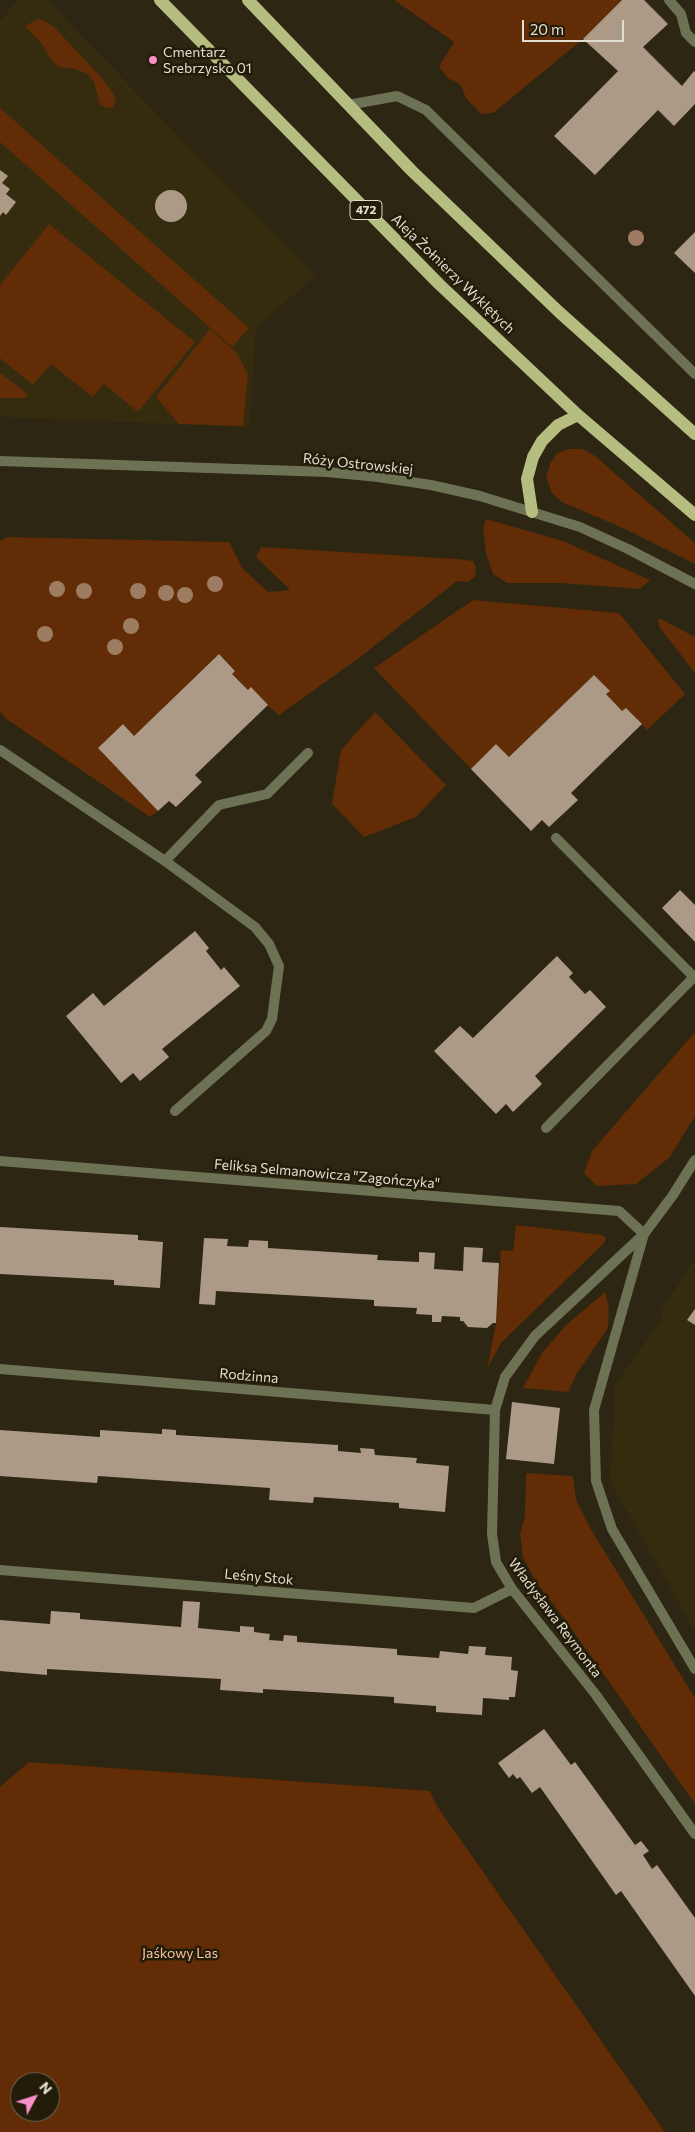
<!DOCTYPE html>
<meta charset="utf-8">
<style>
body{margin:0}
#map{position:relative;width:695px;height:2132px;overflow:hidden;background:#2c2612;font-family:Commissioner,sans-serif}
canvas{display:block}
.north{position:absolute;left:10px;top:2072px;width:50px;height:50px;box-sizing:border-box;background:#231c08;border:1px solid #6f6958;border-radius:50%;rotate:50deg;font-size:14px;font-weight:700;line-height:20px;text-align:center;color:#e1ddd0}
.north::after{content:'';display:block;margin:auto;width:18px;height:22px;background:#f98fc9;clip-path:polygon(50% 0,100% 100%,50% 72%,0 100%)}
.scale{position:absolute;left:522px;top:20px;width:102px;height:22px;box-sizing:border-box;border:2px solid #e1ddd0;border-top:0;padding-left:6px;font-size:15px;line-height:18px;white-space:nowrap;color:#e1ddd0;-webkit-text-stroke:4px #231c08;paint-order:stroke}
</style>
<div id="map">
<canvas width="695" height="2132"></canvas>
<div class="north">N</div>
<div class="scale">20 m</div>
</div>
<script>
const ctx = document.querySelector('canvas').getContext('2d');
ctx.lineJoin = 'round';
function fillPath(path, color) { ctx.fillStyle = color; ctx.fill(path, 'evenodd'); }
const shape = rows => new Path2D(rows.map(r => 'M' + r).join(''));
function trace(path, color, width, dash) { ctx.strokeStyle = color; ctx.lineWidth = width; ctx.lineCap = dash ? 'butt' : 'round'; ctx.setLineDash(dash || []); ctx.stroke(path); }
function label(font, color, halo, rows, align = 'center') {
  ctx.font = font + ' Commissioner,sans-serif'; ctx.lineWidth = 5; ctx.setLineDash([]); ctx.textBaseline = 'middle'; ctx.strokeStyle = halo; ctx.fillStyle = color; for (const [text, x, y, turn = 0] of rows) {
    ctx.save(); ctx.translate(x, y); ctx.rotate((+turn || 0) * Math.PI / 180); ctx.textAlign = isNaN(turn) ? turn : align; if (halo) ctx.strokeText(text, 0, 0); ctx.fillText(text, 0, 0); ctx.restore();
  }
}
fillPath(shape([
 [18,0,48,0,174,132,316,276,256,327,250,427,0,417,0,21],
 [695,1259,695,1632,610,1481,615,1385,660,1321,662,1309]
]), '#352c10');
fillPath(shape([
 [394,0,622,0,583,39,498,109,493,113,481,114,466,98,460,84,448,78,439,67,454,42],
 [38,19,45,21,54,27,101,77,113,93,116,101,113,107,106,108,100,104,94,82,88,74,75,69,59,67,51,60,43,45,25,26],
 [0,108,249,328,232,347,0,142],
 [49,224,195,342,138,412,104,384,93,397,51,364,33,385,0,358,0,285],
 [210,329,236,352,248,374,243,426,179,424,156,397],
 [0,373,28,394,25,398,0,398],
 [569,449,582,449,595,456,695,543,695,564,625,529,562,502,552,493,546,477,550,464,557,453],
 [486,519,563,541,650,580,640,589,561,583,507,583,493,574,486,553,483,530],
 [8,537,229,542,243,569,268,592,290,590,256,557,261,547,457,559,473,561,476,568,475,577,468,582,457,581,359,658,279,715,248,690,232,674,235,670,219,654,134,736,123,724,98,748,158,811,150,817,5,718,0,712,0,541],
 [473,600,619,613,685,694,647,730,626,708,622,711,606,694,609,691,594,675,509,757,496,744,471,769,374,668],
 [659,618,695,637,695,673,660,628,658,622],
 [375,712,446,785,416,817,364,837,332,804,341,750],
 [695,1032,695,1116,670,1157,636,1184,597,1186,584,1173,592,1151],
 [516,1225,602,1235,606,1238,604,1243,501,1343,487,1369,496,1323,501,1250,513,1251],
 [605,1292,609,1308,608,1328,577,1373,568,1392,523,1388,542,1353,566,1325],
 [526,1473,573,1476,576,1499,590,1528,695,1698,695,1804,564,1618,536,1582,523,1557,520,1534,525,1516],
 [29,1762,430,1791,437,1806,665,2132,0,2132,0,1787],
 [20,2082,50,2082,50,2112,20,2112]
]), '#612c06');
fillPath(shape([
 [622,0,644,0,668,24,643,47,682,86,694,71,695,72,695,104,674,126,658,110,595,175,554,136,618,71,583,39],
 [0,170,8,176,2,183,10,189,6,194,16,202,6,215,3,212,0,216],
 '155 206a16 16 0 1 1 32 0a16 16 0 1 1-32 0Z',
 [695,232,695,273,674,253],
 [219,654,235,671,232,674,248,690,251,687,268,705,195,775,202,782,176,807,169,801,158,811,98,748,123,724,134,736],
 [594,675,610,691,606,694,622,711,626,708,642,724,571,793,578,800,549,827,542,820,531,831,471,769,496,744,509,757],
 [680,890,695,905,695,942,662,908],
 [195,931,209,948,206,951,221,970,224,967,240,986,162,1049,169,1057,140,1081,133,1073,121,1083,66,1016,93,993,104,1006],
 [557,956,573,973,569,977,585,994,590,990,606,1007,535,1076,542,1084,513,1112,506,1104,496,1114,434,1051,460,1026,473,1038],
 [0,1227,138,1235,138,1240,163,1242,160,1288,114,1285,114,1280,0,1274],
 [204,1238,228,1239,227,1246,248,1247,249,1240,268,1241,268,1248,378,1255,377,1260,419,1262,419,1252,435,1253,434,1269,463,1271,464,1247,483,1248,482,1262,499,1263,496,1323,493,1323,487,1328,468,1327,463,1321,460,1321,460,1317,442,1316,441,1322,432,1322,432,1315,416,1314,417,1308,374,1306,374,1300,216,1291,215,1305,199,1304],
 [695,1309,695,1325,687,1320],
 [512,1402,560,1408,554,1464,506,1459],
 [162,1429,176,1430,176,1435,338,1445,338,1451,361,1453,360,1448,374,1449,375,1455,417,1458,416,1463,449,1466,445,1512,399,1508,399,1503,358,1500,314,1497,313,1503,269,1500,270,1488,98,1476,97,1483,0,1476,0,1430,100,1437,100,1430,162,1434],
 [183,1601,200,1602,198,1628,240,1632,240,1626,254,1627,254,1632,270,1634,269,1640,283,1641,284,1635,297,1636,297,1642,397,1649,397,1655,439,1658,440,1651,468,1654,469,1646,486,1647,485,1655,512,1657,511,1670,518,1671,515,1697,509,1697,509,1700,483,1698,482,1715,436,1712,436,1706,394,1703,394,1697,263,1689,263,1693,220,1690,221,1679,47,1669,47,1675,0,1671,0,1620,50,1624,51,1611,80,1613,80,1619,181,1627],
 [544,1729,571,1765,575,1762,635,1845,641,1841,649,1851,643,1855,652,1869,657,1865,695,1918,695,1996,621,1891,616,1895,540,1787,532,1793,520,1777,517,1779,513,1774,509,1778,498,1763]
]), '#ac9a86');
trace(shape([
 [669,0,681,14,686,33,695,42],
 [348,105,397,96,426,110,695,374],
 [0,750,165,861,255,927,269,944,279,966,272,1019,266,1031,175,1111],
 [556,838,695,978],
 [165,861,219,805,267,794,308,753],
 [546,1128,694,977],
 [644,1234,594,1410,596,1481,612,1529,695,1669]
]), '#6e7255', 10);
trace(shape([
 [0,461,327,472,378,477,431,485,480,496,580,527,628,549,695,584],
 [695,1160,673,1195,644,1234,535,1336,505,1377,495,1410,492,1534,496,1562,512,1589,596,1695,695,1834],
 [0,1161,619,1211,644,1234],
 [0,1369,495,1410],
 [0,1570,474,1608,512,1589]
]), '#6e7255', 10);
trace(shape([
 [160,0,439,284,578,415,695,515],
 [248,0,412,171,558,311,695,434],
 [532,512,527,479,533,457,542,441,558,425,578,415]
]), '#b6bd80', 12);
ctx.fillStyle = '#9d7c62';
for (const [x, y] of [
 [636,238],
 [215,584],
 [57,589],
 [84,591],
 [138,591],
 [166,593],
 [185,595],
 [131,626],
 [45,634],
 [115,647]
]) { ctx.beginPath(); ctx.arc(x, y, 8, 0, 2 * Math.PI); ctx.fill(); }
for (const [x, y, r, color] of [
 [153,60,5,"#f98fc9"]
]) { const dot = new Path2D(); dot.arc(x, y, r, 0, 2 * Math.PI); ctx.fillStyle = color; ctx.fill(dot); trace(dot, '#231c08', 2); }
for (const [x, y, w] of [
 [366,210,32]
]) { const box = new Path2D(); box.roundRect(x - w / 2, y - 9.5, w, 19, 4); ctx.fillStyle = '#231c08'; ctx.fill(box); trace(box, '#e1ddd0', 1); }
label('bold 12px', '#e1ddd0', null, [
 ["472",366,210]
]);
label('14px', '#e1ddd0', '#231c08', [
 ["Cmentarz",163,52],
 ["Srebrzysko 01",163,68]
], 'left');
label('14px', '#e1ddd0', '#231c08', [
 ["Aleja Żołnierzy Wyklętych",453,274,44],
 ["Róży Ostrowskiej",358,464,6],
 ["Feliksa Selmanowicza \"Zagończyka\"",327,1174,5],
 ["Rodzinna",249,1376,5],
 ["Leśny Stok",259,1577,5],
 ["Władysława Reymonta",555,1618,53]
]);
label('14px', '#f9c2a3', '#231c08', [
 ["Jaśkowy Las",180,1953]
]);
</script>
